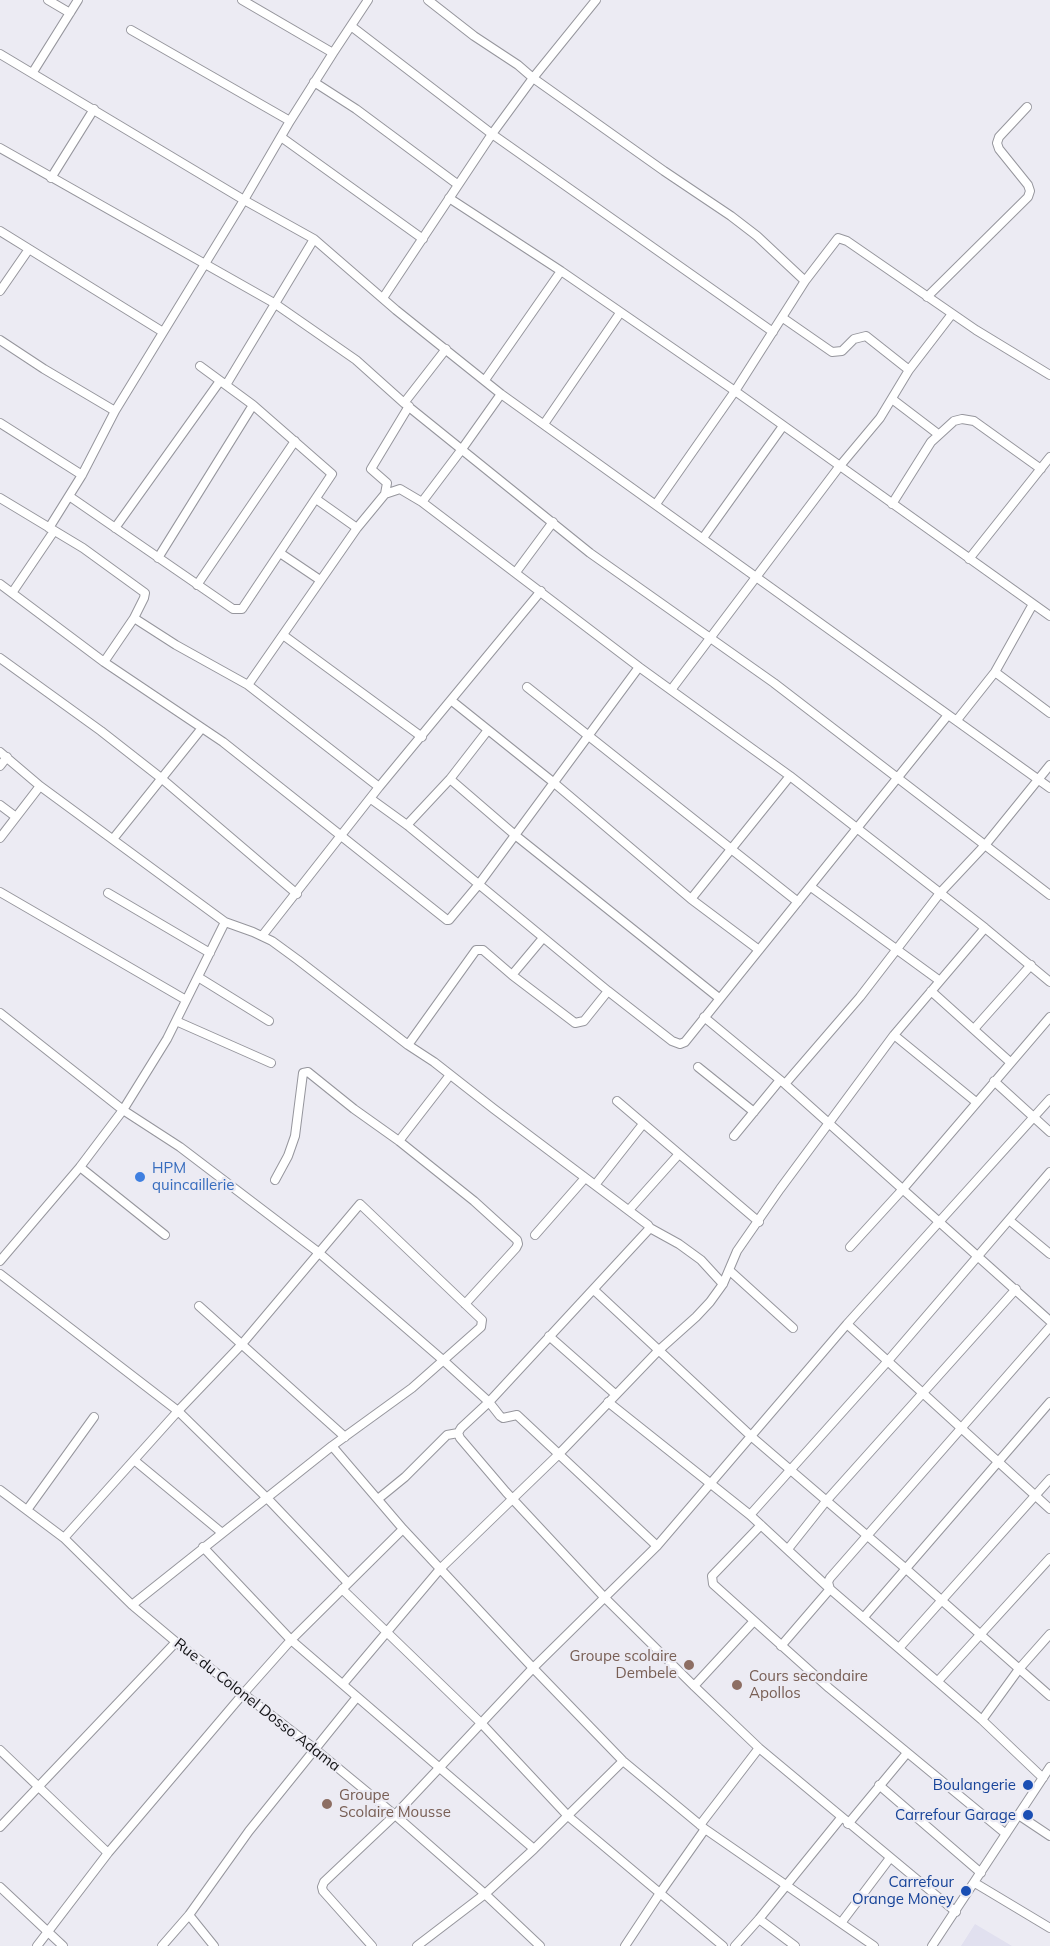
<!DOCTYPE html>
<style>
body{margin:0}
canvas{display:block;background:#ecebf3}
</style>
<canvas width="1050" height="1946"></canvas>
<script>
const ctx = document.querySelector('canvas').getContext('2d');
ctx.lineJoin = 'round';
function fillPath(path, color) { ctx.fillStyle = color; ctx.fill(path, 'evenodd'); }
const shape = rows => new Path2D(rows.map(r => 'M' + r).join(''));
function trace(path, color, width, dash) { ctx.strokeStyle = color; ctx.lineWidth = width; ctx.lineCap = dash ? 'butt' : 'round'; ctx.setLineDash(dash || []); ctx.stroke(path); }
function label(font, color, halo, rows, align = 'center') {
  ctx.font = font + ' Mulish,sans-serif'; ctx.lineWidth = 4.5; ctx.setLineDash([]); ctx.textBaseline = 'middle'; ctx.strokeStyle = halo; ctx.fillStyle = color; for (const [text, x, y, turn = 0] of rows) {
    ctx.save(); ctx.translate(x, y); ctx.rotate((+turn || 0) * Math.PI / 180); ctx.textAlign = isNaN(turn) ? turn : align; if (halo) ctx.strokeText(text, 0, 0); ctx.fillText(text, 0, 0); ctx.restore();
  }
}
fillPath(shape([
 [975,1924,1012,1946,961,1946]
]), '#e1e0ef');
const minor = shape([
 [48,0,70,13],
 [428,0,474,36,518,65,533,78,664,171,731,216,757,236,805,281],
 [351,26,492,134,773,332],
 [131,30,290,121],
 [333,53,368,0],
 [0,54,244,200,314,239,396,310,501,394,1050,788],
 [33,72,78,0],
 [314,82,356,109,457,184],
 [281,137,423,239],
 [0,148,274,303,356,360,404,403,590,553,774,683,1050,895],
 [51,178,94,109],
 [449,198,561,271,735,391,1050,616],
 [0,231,29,249],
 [0,291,29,249,163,332],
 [927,297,1028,197,1030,191,1028,185,999,149,997,143,999,137,1027,107],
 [383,298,492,134,533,78,596,0],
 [783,318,832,352,842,351,854,339,866,336,909,370],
 [0,340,44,369,115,411],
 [485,380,561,271],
 [226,385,314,239],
 [892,399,938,434],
 [404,403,446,349],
 [0,423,82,475],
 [544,424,620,313],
 [385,494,387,483,371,469,409,406],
 [69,496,233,609,242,609,332,474,253,405,200,366],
 [0,498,83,548,145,593,144,598,134,618,104,662],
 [316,499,357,528],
 [422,502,462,449,501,394],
 [656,504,735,391,805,281,838,238,847,241,976,330,1050,375],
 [892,504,931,442,954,421,962,419,974,421,1041,469],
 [49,528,82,475,115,411,244,200,290,121,333,53,242,0],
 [115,528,220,381],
 [703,538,783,426],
 [280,553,320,580],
 [158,558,253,405],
 [969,559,1050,457],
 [516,572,553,522],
 [0,584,104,662,223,742,447,920,449,920,479,884,639,667],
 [197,585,295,441],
 [12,593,54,531],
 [134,618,176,645,248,685,379,787],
 [283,635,422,737],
 [0,658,101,731,161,778,297,894],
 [995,672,1050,713],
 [248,685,357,528,385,494,400,489,422,502,639,667,790,776,985,928,1050,982],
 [527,687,798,902],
 [671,690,839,467,880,418,909,370,952,314],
 [452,701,553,782,691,899,759,950],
 [957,720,995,672,1033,604],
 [0,752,40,786,225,922,253,932,272,941,298,960,408,1045,434,1062,494,1109,648,1225,650,1228,679,1244,701,1260,723,1284],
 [0,766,7,757],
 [450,779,515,835,719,998],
 [371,799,407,825,608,991,672,1041,680,1044,685,1042,948,715],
 [0,805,16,817],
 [407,825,450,779,488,730],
 [0,838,40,786],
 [113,839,202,728],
 [811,887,940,981],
 [0,892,186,1000],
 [108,893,210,953],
 [691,899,790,776],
 [262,936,379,787,541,591],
 [512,975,543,938],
 [198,977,269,1021],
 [931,991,1010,1062],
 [0,1013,123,1110,180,1147,318,1252,444,1361,489,1402,500,1416,503,1418,517,1415,657,1546],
 [704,1017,785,1084,1050,1321],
 [176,1021,271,1063],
 [974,1029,1031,965],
 [894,1035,976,1102],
 [408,1045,476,950,483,950,512,975,575,1023,584,1021,608,991],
 [698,1067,754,1112],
 [994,1081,1050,1132],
 [785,1084,860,997,940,893,986,844,1050,765],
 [617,1101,759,1222],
 [734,1136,780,1080],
 [399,1141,450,1075],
 [80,1167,165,1235],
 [275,1180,288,1156,295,1136,303,1073,308,1072,354,1109,399,1141,474,1201,517,1240,518,1244,516,1248,465,1304],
 [595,1185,643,1124],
 [629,1210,679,1154],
 [1009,1220,1050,1254],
 [650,1228,489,1402,461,1428,458,1433,460,1438,506,1492,604,1597,694,1686,759,1748,956,1912],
 [535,1235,585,1178],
 [850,1247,903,1189,1050,1017],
 [0,1261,80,1167,123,1110,167,1039,225,922],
 [729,1270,793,1328],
 [0,1274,178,1411,268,1499,348,1583],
 [594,1290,752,1437,905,1568,1050,1696],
 [199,1306,345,1437],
 [847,1324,1050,1509],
 [549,1336,615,1394],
 [608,1402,750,1515,830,1589,982,1720,1043,1778],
 [332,1446,403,1529,533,1668,623,1761,705,1829,874,1946],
 [134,1460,221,1532],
 [0,1490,64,1538,132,1605,176,1642,315,1749,395,1815,485,1894,540,1946],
 [378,1499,405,1477,447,1435,458,1433],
 [27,1510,94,1417],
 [750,1515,887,1362,1050,1172],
 [761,1525,712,1576,713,1584,829,1688,1006,1834],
 [64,1538,178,1411,242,1344,360,1204,482,1320,481,1327,412,1388,332,1446,132,1605],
 [203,1547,291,1640,534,1849],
 [788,1549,827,1500,1016,1289],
 [342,1589,482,1724,568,1816,723,1946],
 [864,1617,1050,1402],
 [781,1646,830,1589,828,1582,830,1578,1050,1327],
 [900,1647,1050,1479],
 [938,1681,1050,1558],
 [343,1684,440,1569,559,1454,658,1351,696,1317,710,1302,723,1284,737,1251,780,1189,894,1035,985,928],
 [694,1686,754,1621],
 [982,1720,1019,1669,1050,1634],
 [0,1750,108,1853],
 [879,1785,981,1873],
 [1020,1816,1050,1836],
 [848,1824,907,1753],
 [700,1825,759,1748],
 [0,1827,176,1642],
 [975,1883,1050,1928],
 [0,1887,63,1946],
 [189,1915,214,1946],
 [759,1919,795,1946],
 [841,1923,890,1858],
 [37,1946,108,1853,243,1694,291,1640,403,1529],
 [162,1946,189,1915,249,1831,357,1697],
 [372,1946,323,1891,322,1887,324,1882,395,1815,533,1668,657,1546,847,1324,1050,1099],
 [417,1946,485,1894,534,1849,623,1761],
 [625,1946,660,1893,705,1829],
 [735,1946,759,1919,841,1818],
 [932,1946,1050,1767]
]);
trace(minor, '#96969d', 10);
trace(minor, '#fff', 8);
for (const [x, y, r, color] of [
 [140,1177,6,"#3f7fe0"],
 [689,1665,6,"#8d6e63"],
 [737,1685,6,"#8d6e63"],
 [1028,1785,6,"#1a4fb4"],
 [327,1804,6,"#8d6e63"],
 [1028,1815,6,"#1a4fb4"],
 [966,1891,6,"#1a4fb4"]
]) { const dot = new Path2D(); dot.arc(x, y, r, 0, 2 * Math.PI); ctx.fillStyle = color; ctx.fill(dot); trace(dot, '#ecebf3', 2); }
label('15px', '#366cbe', '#ecebf3', [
 ["HPM",152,1168],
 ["quincaillerie",152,1185]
], 'left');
label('15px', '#785e54', '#ecebf3', [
 ["Groupe scolaire",677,1656,"right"],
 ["Dembele",677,1673,"right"],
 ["Cours secondaire",749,1676],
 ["Apollos",749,1693],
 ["Groupe",339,1795],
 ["Scolaire Mousse",339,1812]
], 'left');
label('15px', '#111114', '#ecebf3', [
 ["Rue du Colonel Dosso Adama",257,1705,38]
]);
label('15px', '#164399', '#ecebf3', [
 ["Boulangerie",1016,1785],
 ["Carrefour Garage",1016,1815],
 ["Carrefour",954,1882],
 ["Orange Money",954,1899]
], 'right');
</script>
